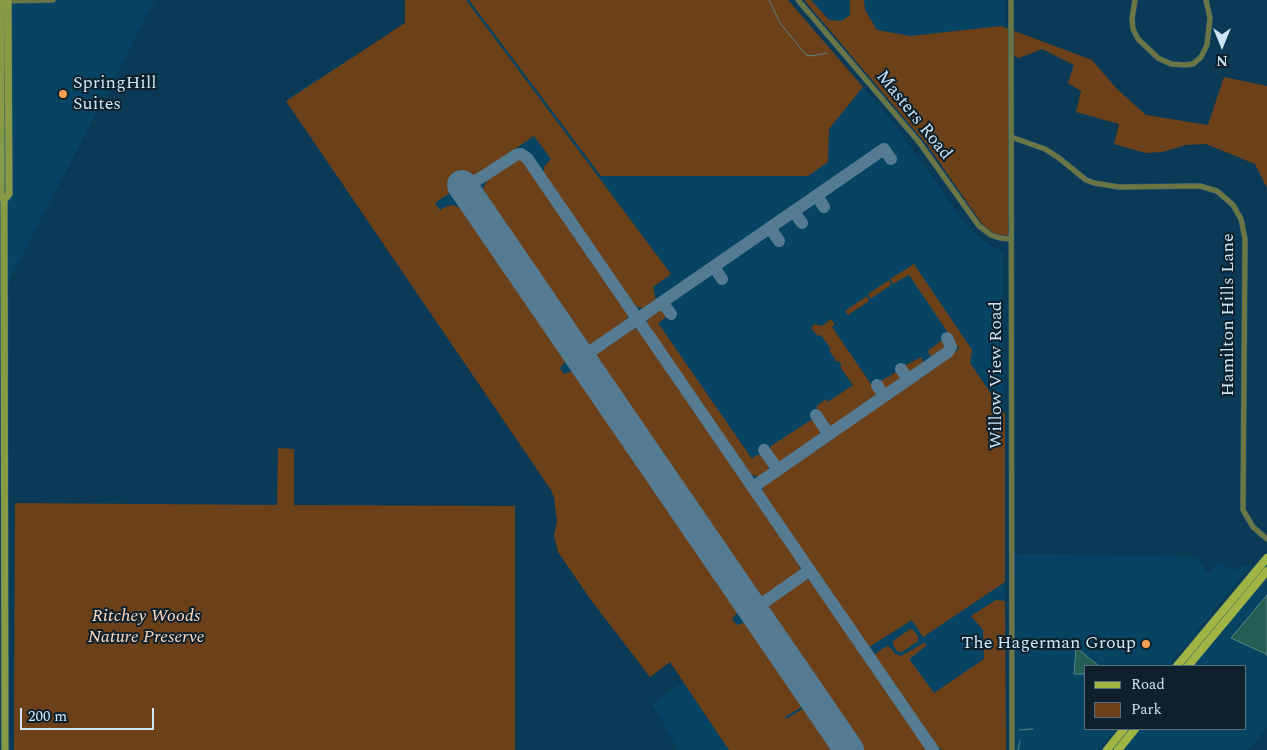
<!DOCTYPE html>
<style>
body{margin:0}
#map{position:relative;width:1267px;height:750px;overflow:hidden;background:#0a3a55;font-family:Spectral,serif}
canvas{display:block}
.legend{position:absolute;left:1084px;top:665px;width:162px;height:65px;box-sizing:border-box;background:#0d202c;border:1px solid #5a6f7d;margin:0;padding:6px 9px;list-style:none;font-size:15px;color:#cde5f6}
.legend li{display:flex;align-items:center;gap:10px;height:25px}
.legend b{width:25px;border:1px solid #5a6f7d}
.north{position:absolute;left:1197px;top:20px;width:50px;height:50px;-webkit-text-stroke:4px #0d202c;paint-order:stroke;rotate:180deg;font-size:14px;font-weight:700;line-height:20px;text-align:center;color:#cde5f6}
.north::after{content:'';display:block;margin:auto;width:18px;height:22px;background:#cde5f6;clip-path:polygon(50% 0,100% 100%,50% 72%,0 100%)}
.scale{position:absolute;left:20px;top:708px;width:134px;height:22px;box-sizing:border-box;border:2px solid #cde5f6;border-top:0;padding-left:6px;font-size:15px;line-height:18px;white-space:nowrap;color:#cde5f6;-webkit-text-stroke:4px #0d202c;paint-order:stroke}
</style>
<div id="map">
<canvas width="1267" height="750"></canvas>
<ul class="legend">
<li><b style="height:6px;background:#a0b544"></b>Road</li>
<li><b style="height:14px;background:#6c4019"></b>Park</li>
</ul>
<div class="north">N</div>
<div class="scale">200 m</div>
</div>
<script>
const ctx = document.querySelector('canvas').getContext('2d');
ctx.lineJoin = 'round';
function fillPath(path, color) { ctx.fillStyle = color; ctx.fill(path, 'evenodd'); }
const shape = rows => new Path2D(rows.map(r => 'M' + r).join(''));
function trace(path, color, width, dash) { ctx.strokeStyle = color; ctx.lineWidth = width; ctx.lineCap = dash ? 'butt' : 'round'; ctx.setLineDash(dash || []); ctx.stroke(path); }
function label(font, color, halo, rows, align = 'center') {
  ctx.font = font + ' Spectral,serif'; ctx.lineWidth = 4; ctx.setLineDash([]); ctx.textBaseline = 'middle'; ctx.strokeStyle = halo; ctx.fillStyle = color; for (const [text, x, y, turn = 0] of rows) {
    ctx.save(); ctx.translate(x, y); ctx.rotate((+turn || 0) * Math.PI / 180); ctx.textAlign = isNaN(turn) ? turn : align; if (halo) ctx.strokeText(text, 0, 0); ctx.fillText(text, 0, 0); ctx.restore();
  }
}
fillPath(shape([
 [0,0,155,0,0,298],
 [442,0,469,0,601,176,828,162,829,129,863,87,893,122,969,229,990,245,1003,252,1006,750,678,750,652,704,685,681,288,98],
 [811,0,850,0,850,15,841,21,829,20],
 [864,0,1005,0,1005,27,1001,26,910,36,877,30,865,10],
 [1028,554,1197,557,1207,573,1209,574,1218,562,1232,570,1252,564,1168,666,1086,666,1086,729,1116,729,1098,750,1016,750,1015,555],
 [1267,577,1267,728,1248,750,1123,750,1140,729,1246,729,1246,666,1192,666]
]), '#074464');
fillPath(shape([
 [405,0,466,0,671,274,653,287,656,301,645,309,634,306,544,175,544,167,551,159,534,136,435,203,440,210,447,206,453,205,466,210,566,355,565,362,560,368,564,374,572,371,579,373,738,605,738,612,732,619,737,625,743,623,751,625,805,703,805,705,785,717,786,719,806,707,808,708,837,750,729,750,670,662,650,677,591,600,558,552,554,536,557,522,554,497,551,490,286,101,405,23],
 [469,0,788,0,863,87,829,129,828,162,808,176,601,176],
 [804,0,811,0,829,20,841,21,850,15,850,0,864,0,865,10,877,30,910,36,1001,26,1092,60,1117,89,1146,115,1208,125,1224,77,1267,86,1267,188,1255,164,1206,144,1186,145,1162,152,1146,153,1114,144,1119,124,1076,112,1081,91,1068,83,1074,65,1042,49,1019,58,1009,54,1008,235,999,236,990,232,982,224,928,146],
 [514,160,519,160,527,164,627,311,628,316,625,322,595,344,588,345,583,343,485,199,483,189,488,178],
 [914,264,972,350,970,363,1005,414,1005,582,923,637,912,620,869,647,866,645,763,494,762,490,765,483,959,349,909,275,893,284,890,279],
 [889,280,891,285,870,299,868,294],
 [867,296,869,301,848,315,845,311],
 [663,309,666,314,666,317,658,323,752,459,757,455,761,455,769,465,768,470,759,477,749,474,648,327,647,319,650,315,659,309],
 [831,319,835,325,832,327,877,393,875,397,831,427,826,424,817,410,817,406,826,399,828,402,853,385,840,367,842,366,839,361,837,362,829,350,831,349,821,335,818,336,812,329,812,326,815,324,822,326],
 [634,328,641,332,799,562,800,570,797,574,765,596,760,596,754,593,595,360,595,353,629,329],
 [941,341,944,342,946,345,946,349,935,356,931,356,928,352,930,349],
 [921,357,924,364,912,372,908,372,906,368,906,365],
 [896,372,901,376,901,379,888,389,884,389,881,381],
 [811,420,814,421,820,430,819,435,782,461,776,461,770,451,771,446],
 [278,448,294,449,294,505,515,506,515,750,14,750,15,503,277,505],
 [803,580,808,580,814,584,928,750,861,750,769,614,768,607,771,602],
 [996,600,1005,601,1006,750,944,750,936,748,875,659,875,654,887,646,890,647,895,654,901,656,926,642,926,646,909,659,934,693,984,659,983,630,971,616],
 [910,629,913,630,918,636,918,641,902,652,897,651,893,645,893,641]
]), '#6c4019');
const water = shape([
 [1267,595,1267,656,1266,654,1231,638,1267,595],
 [1076,649,1078,649,1099,666,1086,666,1086,674,1074,674,1076,649]
]);
fillPath(water, '#245d52');
trace(water, '#578683', 1);
trace(shape([
 [769,0,780,23,806,55,811,56,827,53],
 [1019,730,1033,729],
 [1018,750,1020,741]
]), '#578683', 1);
trace(shape([
 [465,188,516,155,521,154,527,158,933,750],
 [817,196,824,207],
 [794,212,802,223],
 [770,228,779,241],
 [714,267,722,279],
 [662,302,671,314],
 [581,358,884,149,891,159],
 [901,369,908,379],
 [877,385,884,396],
 [816,415,829,435],
 [764,450,778,470],
 [753,487,948,352,951,347,947,338],
 [753,610,810,570]
]), '#547b92', 12);
trace(shape([
 [462,185,849,750]
]), '#547b92', 30);
const street = shape([
 [798,0,919,142,979,226,991,235,1000,238,1010,239],
 [1011,0,1012,750],
 [1135,0,1132,19,1133,29,1138,39,1158,58,1171,64,1185,65,1193,64,1201,57,1207,45,1210,18,1206,0],
 [5,1,53,0],
 [1011,137,1045,149,1059,158,1086,180,1094,183,1119,187,1200,186,1217,191,1233,205,1241,219,1245,239,1243,510,1253,527,1267,539]
]);
const secondary = shape([
 [1,0,1,195,4,200,5,750],
 [4,200,9,194,8,0]
]);
const primary = shape([
 [1177,666,1267,558],
 [1188,666,1267,571],
 [1107,750,1124,729],
 [1118,750,1135,729]
]);
trace(street, '#2d5972', 6);
trace(secondary, '#2d5972', 8);
trace(primary, '#2d5972', 9);
trace(street, '#6b7644', 5);
trace(secondary, '#899a46', 7);
trace(primary, '#a0b544', 8);
for (const [x, y, r, color] of [
 [63,94,5,"#fa9f4f"],
 [1146,644,5,"#fa9f4f"]
]) { const dot = new Path2D(); dot.arc(x, y, r, 0, 2 * Math.PI); ctx.fillStyle = color; ctx.fill(dot); trace(dot, '#0d202c', 2); }
label('18px', '#cde5f6', '#0d202c', [
 ["SpringHill",73,84],
 ["Suites",73,105],
 ["The Hagerman Group",1136,644,"right"]
], 'left');
label('18px', '#cde5f6', '#0d202c', [
 ["Masters Road",913,116,51],
 ["Hamilton Hills Lane",1229,315,-90],
 ["Willow View Road",997,375,-90]
]);
label('italic 18px', '#fedac0', '#0d202c', [
 ["Ritchey Woods",146,617],
 ["Nature Preserve",146,638]
]);
</script>
